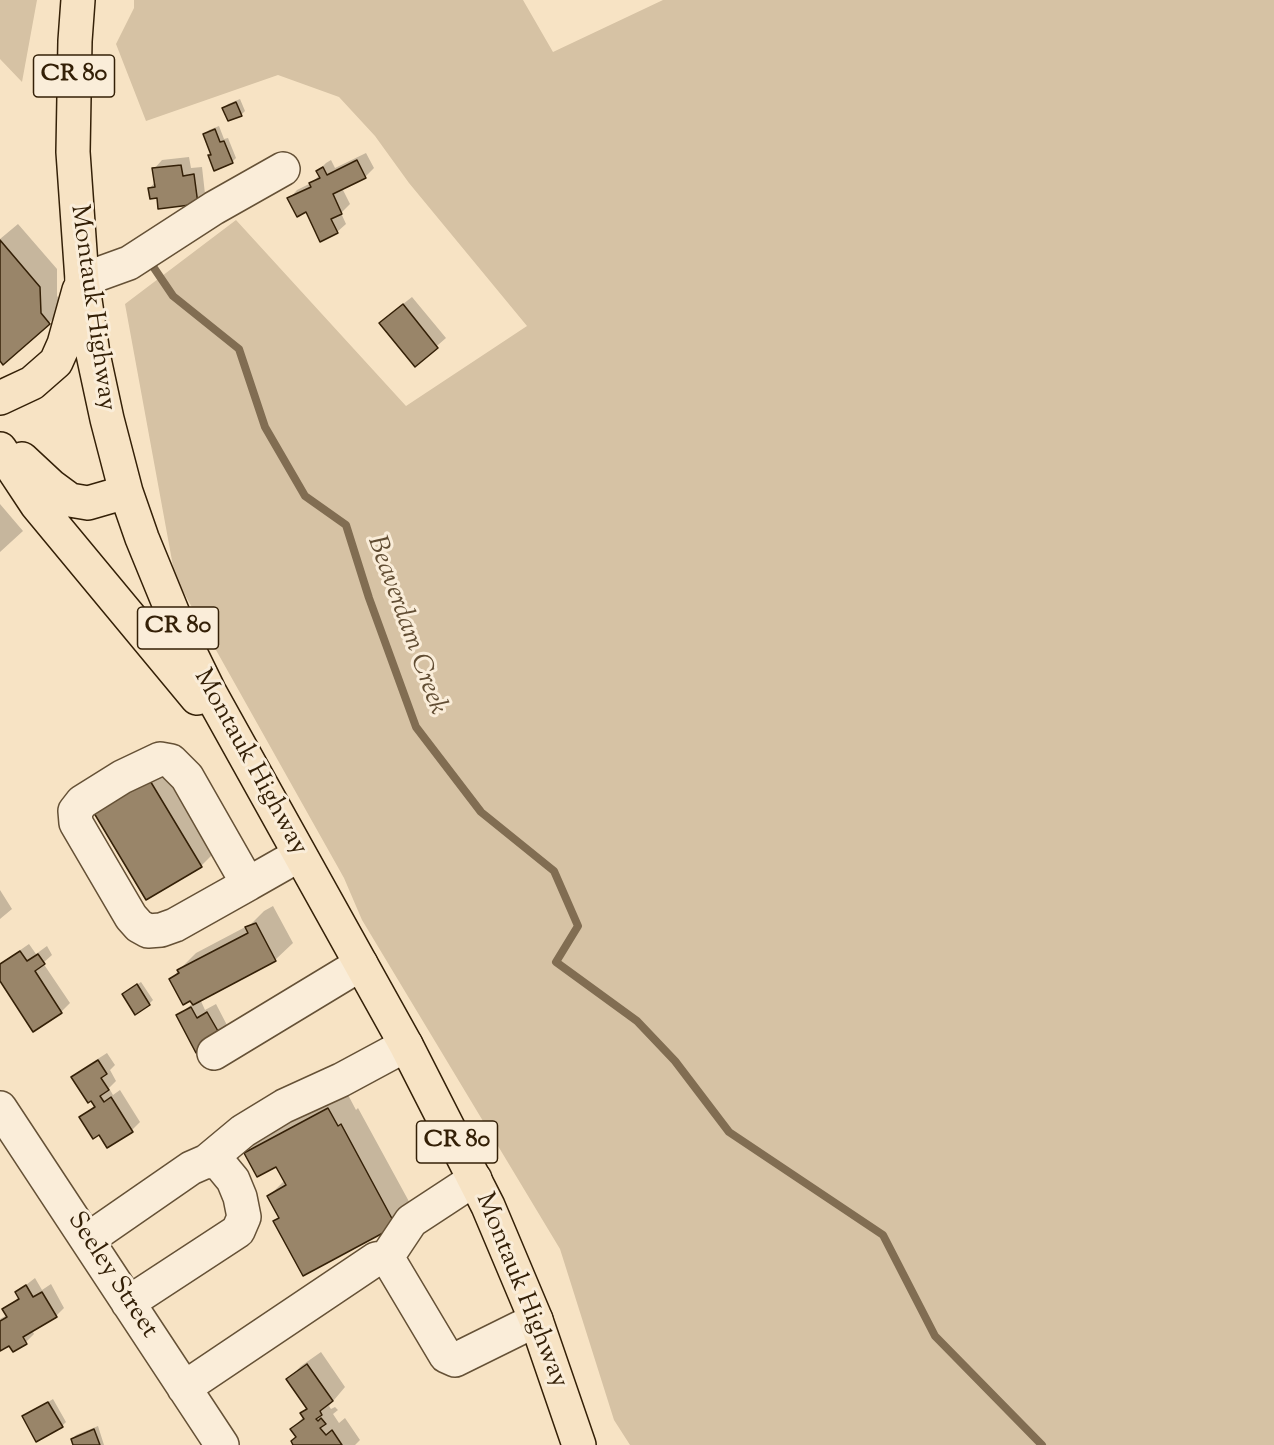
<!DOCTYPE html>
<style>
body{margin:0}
canvas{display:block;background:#f7e3c4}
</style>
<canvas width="1274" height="1445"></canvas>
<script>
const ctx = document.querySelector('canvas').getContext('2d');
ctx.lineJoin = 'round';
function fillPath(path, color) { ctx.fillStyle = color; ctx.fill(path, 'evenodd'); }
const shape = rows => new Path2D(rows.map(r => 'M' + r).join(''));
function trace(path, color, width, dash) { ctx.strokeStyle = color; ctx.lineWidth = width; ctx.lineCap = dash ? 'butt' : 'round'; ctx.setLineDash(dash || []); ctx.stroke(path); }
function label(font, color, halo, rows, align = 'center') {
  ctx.font = font + ' "Sorts Mill Goudy",serif'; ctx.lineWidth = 6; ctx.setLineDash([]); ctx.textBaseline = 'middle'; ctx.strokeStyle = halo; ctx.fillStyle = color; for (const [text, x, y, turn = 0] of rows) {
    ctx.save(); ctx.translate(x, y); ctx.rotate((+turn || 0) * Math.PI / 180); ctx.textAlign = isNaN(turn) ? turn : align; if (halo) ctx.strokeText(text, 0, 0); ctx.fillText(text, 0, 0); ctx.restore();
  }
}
fillPath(shape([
 [0,0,37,0,22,82,0,59],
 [134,0,523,0,553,52,663,0,1274,0,1274,1445,630,1445,614,1420,560,1249,362,920,344,878,175,577,125,304,236,220,406,406,527,326,409,183,375,136,339,97,278,75,146,121,116,44,134,8]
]), '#d6c2a4');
fillPath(shape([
 [240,99,245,111,241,115,224,108,228,104],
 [219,126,224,139,228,138,236,158,232,162,210,156,212,154,205,134,209,130],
 [366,153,374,168,365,177,342,188,350,204,341,213,346,224,337,232,289,199,297,190,311,183,320,175,318,171,326,163,331,160,335,168],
 [189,157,191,168,202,167,205,194,197,202,158,197,150,188,155,182,154,169,162,160],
 [18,224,57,269,57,296,66,306,49,323,0,359,0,239],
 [412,297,446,338,415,365,389,315],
 [0,504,23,531,0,552],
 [167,763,218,849,201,866,96,813],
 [0,890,12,909,0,919],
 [273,906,293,943,275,960,200,999,205,1010,216,1004,229,1029,221,1037,178,1016,193,1003,171,979,179,970,196,953,251,924,264,911],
 [29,944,36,954,47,946,52,955,43,963,70,1003,61,1012,0,978,0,964],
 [141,982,153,1000,149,1004,127,991],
 [107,1053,115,1065,110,1070,116,1081,109,1088,113,1095,120,1090,140,1122,132,1130,100,1133,81,1117,95,1105,73,1077,82,1069],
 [346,1091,356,1110,358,1108,412,1207,395,1224,275,1221,280,1216,269,1196,285,1180,277,1165,246,1153,263,1136],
 [35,1278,42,1290,51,1284,64,1308,56,1316,32,1330,34,1334,26,1342,10,1343,0,1349,0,1319,7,1315,4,1309,19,1297,17,1292],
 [321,1352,345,1387,329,1406,331,1409,335,1407,338,1410,333,1414,339,1423,345,1418,360,1440,355,1445,295,1445,297,1437,292,1429,304,1416,302,1414,308,1408,288,1379,301,1366],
 [53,1399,66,1422,62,1426,24,1417],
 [98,1426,104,1445,75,1445,72,1439,76,1435]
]), '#0003');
trace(shape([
 [152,265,173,296,239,349,265,427,305,496,346,525,369,598,416,727,481,812,554,871,578,926,556,962,637,1021,675,1061,729,1132,883,1235,935,1336,1042,1445]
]), '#816d52', 8);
const building = shape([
 [236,102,242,116,228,121,222,108,236,102],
 [215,129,220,142,224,141,233,163,214,171,208,155,211,155,203,134,215,129],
 [357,160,366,178,333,194,342,214,331,219,338,233,320,242,306,212,297,217,287,198,311,187,309,183,320,178,316,171,323,167,327,175,357,160],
 [181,165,183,176,194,174,198,204,158,209,157,198,150,199,148,188,155,187,152,168,181,165],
 [0,240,40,287,41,313,50,324,3,365,0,361,0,240],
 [403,304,438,348,415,367,379,323,403,304],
 [149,779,202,867,146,900,94,813,149,779],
 [256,923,276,961,193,1005,190,1001,183,1005,169,979,179,973,177,970,248,933,245,927,256,923],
 [20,951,27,961,38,954,45,964,35,971,62,1013,33,1032,0,981,0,964,20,951],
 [137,984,150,1005,135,1015,122,994,137,984],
 [191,1007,197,1018,207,1012,222,1038,196,1053,176,1015,191,1007],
 [98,1060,107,1074,101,1078,109,1090,100,1096,104,1102,111,1097,133,1132,107,1148,99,1135,93,1139,79,1117,95,1107,91,1101,88,1103,71,1077,98,1060],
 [328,1108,338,1126,341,1124,396,1226,303,1276,273,1221,279,1218,267,1196,286,1185,276,1167,257,1177,244,1153,328,1108],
 [26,1285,33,1297,42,1292,57,1317,23,1337,27,1344,13,1352,9,1346,0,1351,0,1321,7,1317,2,1309,19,1299,15,1292,26,1285],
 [307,1364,333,1401,320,1411,322,1415,316,1419,318,1421,321,1418,326,1424,320,1428,326,1435,332,1430,342,1445,293,1445,291,1441,296,1437,290,1429,304,1419,300,1413,307,1409,286,1379,307,1364],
 [48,1402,63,1427,36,1442,22,1416,48,1402],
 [94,1429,100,1445,73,1445,71,1439,94,1429]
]);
fillPath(building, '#998569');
trace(building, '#342007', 1.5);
const minor = shape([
 [82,280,129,263,214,208,283,169],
 [248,884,175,925,161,930,148,931,139,926,131,917,76,823,75,811,82,802,122,777,160,759,171,761,187,777,248,884,299,855],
 [214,1053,361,964],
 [0,1108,222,1445],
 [207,1161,243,1131,284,1106,341,1080,406,1045],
 [87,1240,191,1168,207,1161,219,1163,233,1180,240,1197,244,1217,238,1231,128,1303],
 [387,1257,411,1221,475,1179],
 [184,1388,376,1259,387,1257,446,1356,455,1360,536,1320]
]);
const major = shape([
 [78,0,75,41,73,152,82,280,93,354,107,419,126,492,142,538,183,638,209,691,406,1045,488,1206,536,1320,579,1445],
 [0,398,32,383,56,362,64,344,79,290],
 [0,449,37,505,197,698],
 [22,459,51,486,70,500,88,503,126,492]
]);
trace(minor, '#655136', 36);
trace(major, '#342007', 36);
trace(minor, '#faedd9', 33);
trace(major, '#f7e3c4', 33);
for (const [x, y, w] of [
 [74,76,81],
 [178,628,81],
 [457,1142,81]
]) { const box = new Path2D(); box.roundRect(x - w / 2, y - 21, w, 42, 4.5); ctx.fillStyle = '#faedd9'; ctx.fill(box); trace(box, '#342007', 1.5); }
label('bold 24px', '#342007', null, [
 ["CR 80",74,76],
 ["CR 80",178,628],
 ["CR 80",457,1142]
]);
label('26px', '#342007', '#faedd9', [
 ["Montauk Highway",91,308,82],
 ["Montauk Highway",249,763,61],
 ["Seeley Street",111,1276,57],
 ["Montauk Highway",520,1291,68]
]);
label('italic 27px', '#614d33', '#faedd9', [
 ["Beaverdam Creek",405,626,70]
]);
</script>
